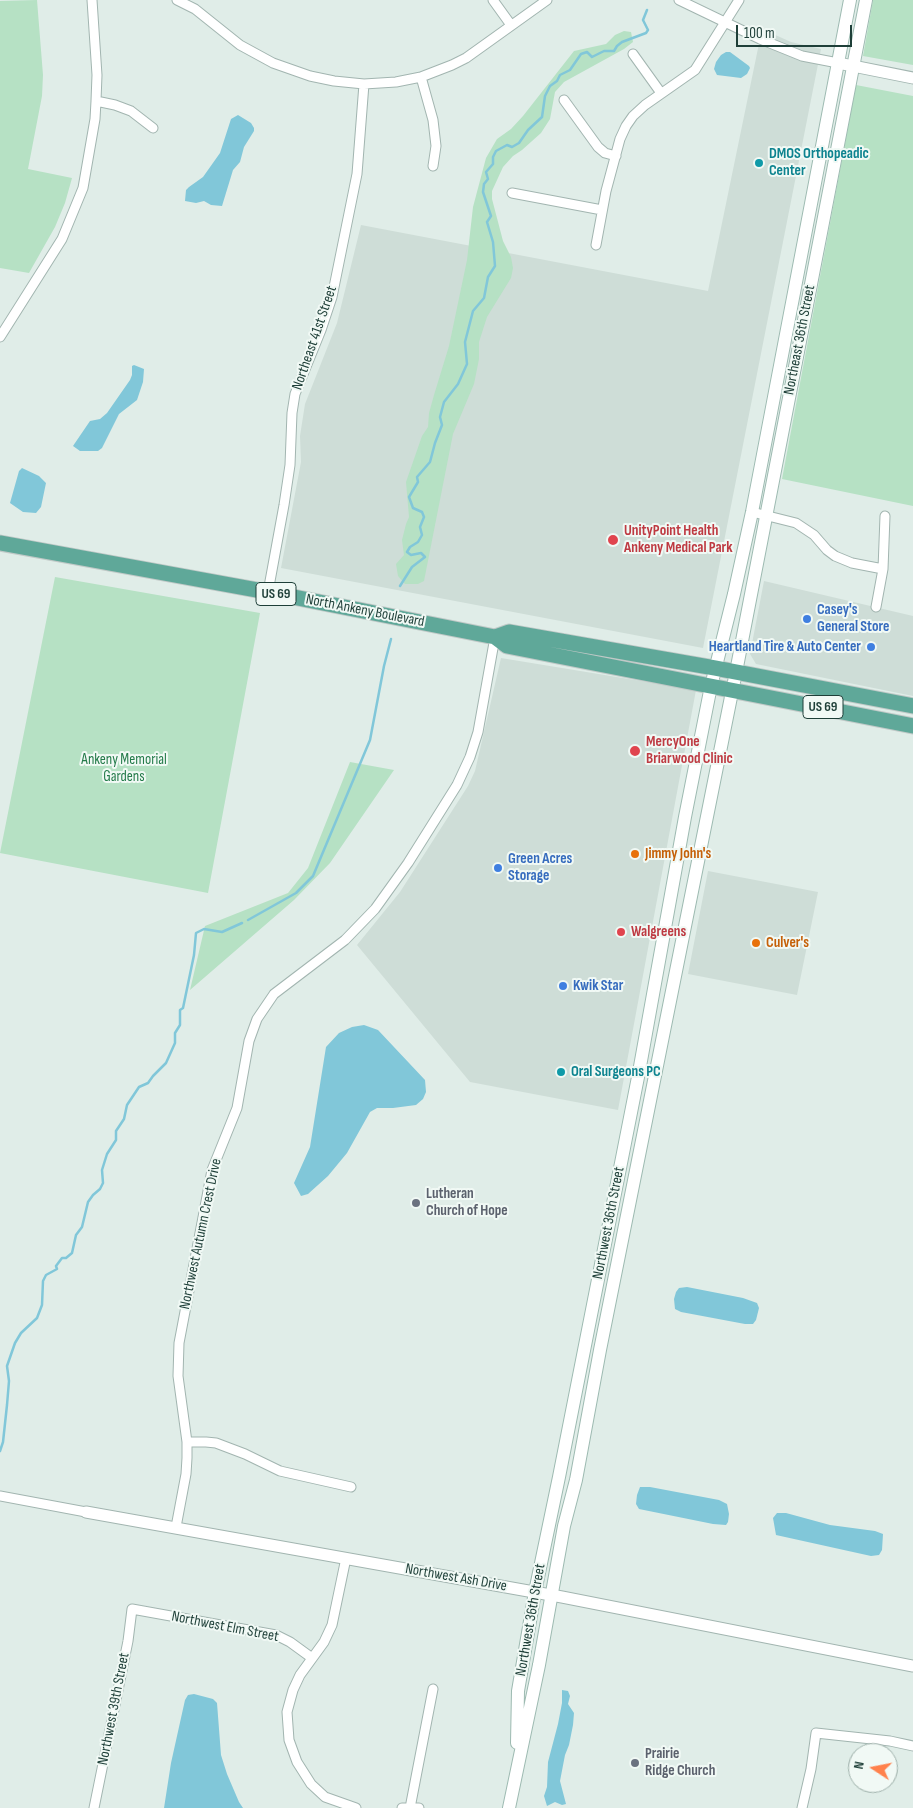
<!DOCTYPE html>
<style>
body{margin:0}
#map{position:relative;width:913px;height:1808px;overflow:hidden;background:#e0ede8;font-family:"Sofia Sans Condensed",sans-serif}
canvas{display:block}
.north{position:absolute;left:848px;top:1743px;width:50px;height:50px;box-sizing:border-box;background:#f1f9f5;border:1px solid #9dafa9;border-radius:50%;rotate:281deg;font-size:14px;font-weight:700;line-height:20px;text-align:center;color:#1e3f38}
.north::after{content:'';display:block;margin:auto;width:18px;height:22px;background:#ff814c;clip-path:polygon(50% 0,100% 100%,50% 72%,0 100%)}
.scale{position:absolute;left:736px;top:25px;width:116px;height:22px;box-sizing:border-box;border:2px solid #1e3f38;border-top:0;padding-left:6px;font-size:15px;line-height:18px;white-space:nowrap;color:#1e3f38;-webkit-text-stroke:4px #f1f9f5;paint-order:stroke}
</style>
<div id="map">
<canvas width="913" height="1808"></canvas>
<div class="north">N</div>
<div class="scale">100 m</div>
</div>
<script>
const ctx = document.querySelector('canvas').getContext('2d');
ctx.lineJoin = 'round';
function fillPath(path, color) { ctx.fillStyle = color; ctx.fill(path, 'evenodd'); }
const shape = rows => new Path2D(rows.map(r => 'M' + r).join(''));
function trace(path, color, width, dash) { ctx.strokeStyle = color; ctx.lineWidth = width; ctx.lineCap = dash ? 'butt' : 'round'; ctx.setLineDash(dash || []); ctx.stroke(path); }
function label(font, color, halo, rows, align = 'center') {
  ctx.font = font + ' "Sofia Sans Condensed",sans-serif'; ctx.lineWidth = 4; ctx.setLineDash([]); ctx.textBaseline = 'middle'; ctx.strokeStyle = halo; ctx.fillStyle = color; for (const [text, x, y, turn = 0] of rows) {
    ctx.save(); ctx.translate(x, y); ctx.rotate((+turn || 0) * Math.PI / 180); ctx.textAlign = isNaN(turn) ? turn : align; if (halo) ctx.strokeText(text, 0, 0); ctx.fillText(text, 0, 0); ctx.restore();
  }
}
fillPath(shape([
 [762,29,791,42,821,49,703,648,281,568,301,462,300,436,305,404,337,323,361,225,708,291],
 [764,581,913,616,913,696,756,664,750,654],
 [501,658,696,690,618,1110,470,1082,357,945,400,892,468,786,475,771],
 [708,871,818,892,797,995,688,974]
]), '#ceddd7');
fillPath(shape([
 [37,0,43,75,42,96,28,169,72,178,65,203,55,227,29,273,0,268,0,1],
 [873,0,913,0,913,65,863,56],
 [624,31,631,32,633,42,624,49,564,82,555,92,550,119,541,133,522,150,513,156,503,167,492,191,492,199,503,241,511,257,513,268,511,278,487,317,479,342,479,359,474,384,453,434,424,581,418,584,405,584,398,576,396,564,404,555,402,540,406,524,409,517,406,482,422,436,428,427,429,413,434,395,449,346,467,260,473,207,486,158,497,139,511,129,523,116,574,51,606,44,615,35],
 [856,85,913,96,913,506,782,479],
 [55,577,260,613,208,893,0,853],
 [350,762,394,770,330,863,294,900,190,990,205,926,288,893,308,868]
]), '#b6e1c4');
fillPath(shape([
 [726,52,730,52,749,66,750,68,747,74,741,78,717,75,714,69,716,62,721,55],
 [238,115,251,123,254,128,254,131,244,147,240,162,233,170,222,206,211,205,204,201,196,203,185,201,186,190,189,187,203,177,220,153,231,119],
 [134,365,144,369,143,382,137,400,119,414,102,448,98,451,80,451,73,446,75,443,90,421,100,419,107,413,130,380,132,375,132,366],
 [22,468,39,476,46,483,41,507,36,513,23,512,10,503,19,471],
 [364,1025,378,1030,425,1080,426,1092,423,1099,416,1105,393,1108,377,1108,370,1112,347,1153,328,1176,308,1194,301,1196,294,1183,310,1147,326,1047,339,1033,352,1027],
 [687,1287,743,1298,757,1303,759,1308,756,1320,753,1324,745,1324,681,1312,675,1309,674,1299,676,1292,679,1288],
 [640,1487,650,1487,719,1500,727,1504,729,1514,728,1522,726,1525,713,1524,639,1509,636,1504,637,1495],
 [777,1513,786,1513,830,1525,875,1531,883,1534,882,1550,879,1555,871,1556,776,1535,773,1518],
 [562,1690,568,1691,570,1696,568,1704,574,1713,573,1725,569,1745,565,1755,560,1781,566,1804,562,1805,555,1802,547,1806,544,1796,547,1787,548,1762,558,1724,562,1703],
 [194,1694,213,1699,217,1703,221,1755,227,1774,239,1802,243,1808,164,1808,171,1763,185,1700,188,1695]
]), '#81c7d9');
trace(shape([
 [400,586,412,567,425,557,421,553,411,555,407,552,410,547,418,542,422,535,420,527,424,517,422,512,413,508,409,497,418,482,417,477,430,462,435,443,442,425,440,417,444,402,458,384,467,364,465,342,473,311,484,298,488,277,495,266,493,242,487,222,491,216,483,192,484,184,488,179,486,172,493,164,493,157,496,151,507,145,512,147,519,143,528,130,542,117,545,96,550,86,557,81,560,75,570,70,581,54,587,52,592,57,604,51,614,51,617,46,622,42,646,33,648,30,643,20,647,10],
 [248,920,296,893,313,876,370,740,384,666,391,639],
 [0,1451,3,1442,7,1405,9,1381,7,1366,15,1343,21,1333,37,1318,42,1305,43,1281,46,1275,57,1269,56,1266,62,1258,66,1258,72,1253,76,1235,82,1227,88,1202,93,1195,100,1189,103,1183,102,1170,107,1154,116,1140,116,1131,124,1119,127,1105,139,1087,148,1083,153,1076,166,1063,175,1043,175,1033,180,1025,180,1010,183,1008,194,955,196,933,204,929,222,932,242,923]
]), '#81c7d9', 2.5);
const minor = shape([
 [177,0,195,9,240,45,273,63,310,76,334,81,364,84,396,82,421,77,452,65,466,58,547,0],
 [493,0,511,25],
 [679,0,760,39,802,56,838,63],
 [633,54,661,93],
 [421,77,433,120,436,146,433,166],
 [564,100,598,147,605,153,616,156],
 [96,101,115,105,131,111,153,128],
 [512,193,602,210],
 [596,245,606,191,620,139,626,126,633,116,645,105,695,70,739,0],
 [0,337,62,239,83,188,95,119,96,101,97,75,92,0],
 [752,512,796,523,814,535,827,550,835,556,852,563,883,569],
 [268,592,284,505,290,465,292,413,295,394,321,330,332,297,357,174,364,84],
 [876,607,883,569,885,516],
 [187,1442,206,1442,216,1443,245,1454,280,1471,351,1487],
 [0,1496,86,1512],
 [176,1527,186,1474,187,1458,187,1442,178,1376,179,1343,212,1170,237,1108,249,1041,257,1019,274,994,345,940,375,909,408,863,457,785,470,757,478,732,495,637],
 [346,1558,332,1625,324,1642,300,1675,293,1690,287,1712,289,1740,297,1762,311,1784,325,1797,356,1808],
 [94,1808,128,1641,132,1609,276,1635,290,1642,312,1658],
 [402,1808,419,1808],
 [410,1808,433,1689],
 [802,1808,811,1769,816,1733,890,1741,913,1746]
]);
const tertiary = shape([
 [838,63,913,78],
 [86,1512,562,1597,913,1666]
]);
const secondary = shape([
 [517,1743,518,1691,535,1592,559,1477,639,1072,685,817,711,686,734,594,752,512,850,0],
 [509,1808,539,1665,564,1526,576,1480,600,1350,736,672,866,0]
]);
const primary = shape([
 [0,543,268,592,495,637,507,646,913,726],
 [495,637,509,632,715,668,913,706]
]);
trace(minor, '#a2b5b0', 11);
trace(tertiary, '#a2b5b0', 13);
trace(secondary, '#9dbab1', 14);
trace(primary, '#c0c9c7', 17);
trace(minor, '#fff', 9);
trace(tertiary, '#fff', 11);
trace(secondary, '#fff', 12);
trace(primary, '#5fa899', 15);
for (const [x, y, r, color] of [
 [759,163,5,"#0f9aa8"],
 [613,540,6,"#e0444e"],
 [807,619,5,"#3f7fe0"],
 [871,647,5,"#3f7fe0"],
 [635,751,6,"#e0444e"],
 [635,854,5,"#e8710a"],
 [498,868,5,"#3f7fe0"],
 [621,932,5,"#e0444e"],
 [756,943,5,"#e8710a"],
 [563,986,5,"#3f7fe0"],
 [561,1072,5,"#0f9aa8"],
 [416,1203,5,"#6b7280"],
 [635,1763,5,"#6b7280"]
]) { const dot = new Path2D(); dot.arc(x, y, r, 0, 2 * Math.PI); ctx.fillStyle = color; ctx.fill(dot); trace(dot, '#f1f9f5', 2); }
for (const [x, y, w] of [
 [276,594,40],
 [823,707,40]
]) { const box = new Path2D(); box.roundRect(x - w / 2, y - 11.5, w, 23, 4); ctx.fillStyle = '#f1f9f5'; ctx.fill(box); trace(box, '#1e3f38', 1); }
label('bold 14px', '#1e3f38', null, [
 ["US 69",276,594],
 ["US 69",823,707]
]);
label('bold 15px', '#0d838f', '#f1f9f5', [
 ["DMOS Orthopeadic",769,154],
 ["Center",769,171],
 ["Oral Surgeons PC",571,1072]
], 'left');
label('15px', '#1e3f38', '#f1f9f5', [
 ["Northeast 41st Street",315,338,-71],
 ["Northeast 36th Street",800,340,-79],
 ["North Ankeny Boulevard",365,611,11],
 ["Northwest 36th Street",609,1223,-79],
 ["Northwest Autumn Crest Drive",201,1234,-78],
 ["Northwest Ash Drive",456,1578,10],
 ["Northwest 36th Street",531,1620,-80],
 ["Northwest Elm Street",225,1627,11],
 ["Northwest 39th Street",114,1709,-79]
]);
label('bold 15px', '#be3a42', '#f1f9f5', [
 ["UnityPoint Health",624,531],
 ["Ankeny Medical Park",624,548],
 ["MercyOne",646,742],
 ["Briarwood Clinic",646,759],
 ["Walgreens",631,932]
], 'left');
label('bold 15px', '#366cbe', '#f1f9f5', [
 ["Casey's",817,610],
 ["General Store",817,627],
 ["Heartland Tire & Auto Center",861,647,"right"],
 ["Green Acres",508,859],
 ["Storage",508,876],
 ["Kwik Star",573,986]
], 'left');
label('15px', '#247b4a', '#f1f9f5', [
 ["Ankeny Memorial",124,760],
 ["Gardens",124,777]
]);
label('bold 15px', '#c56008', '#f1f9f5', [
 ["Jimmy John's",645,854],
 ["Culver's",766,943]
], 'left');
label('bold 15px', '#5b616d', '#f1f9f5', [
 ["Lutheran",426,1194],
 ["Church of Hope",426,1211],
 ["Prairie",645,1754],
 ["Ridge Church",645,1771]
], 'left');
</script>
